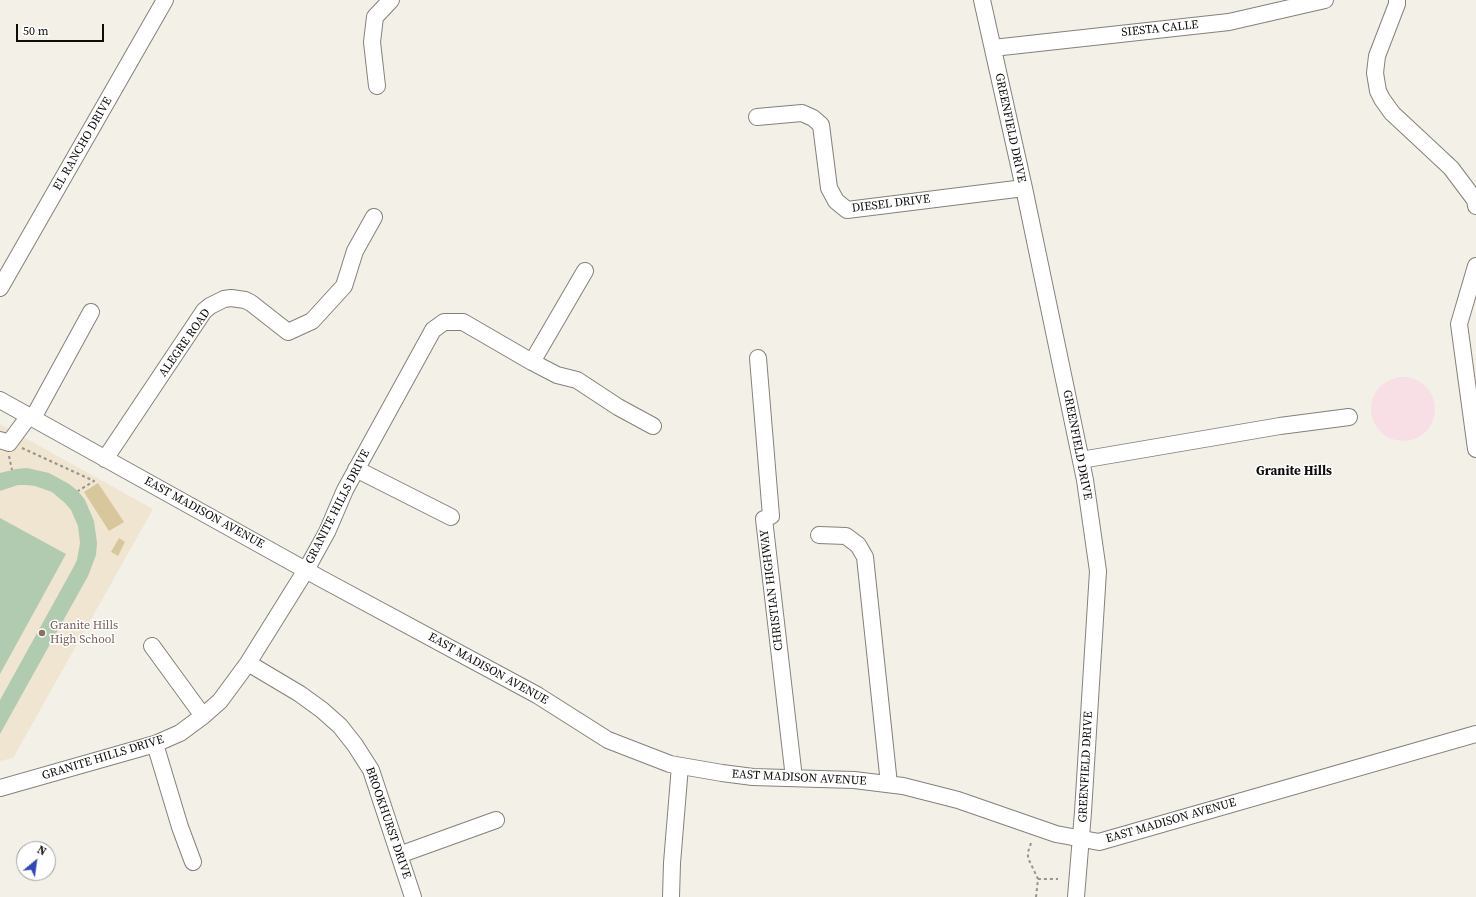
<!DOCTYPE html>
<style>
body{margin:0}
#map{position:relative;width:1476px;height:897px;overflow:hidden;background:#f3f0e8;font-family:"Source Serif 4",serif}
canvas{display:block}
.north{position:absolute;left:16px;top:841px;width:40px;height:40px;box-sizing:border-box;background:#fff;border:1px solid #9e9e9d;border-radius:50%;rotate:29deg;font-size:11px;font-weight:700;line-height:16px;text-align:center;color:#0d0c09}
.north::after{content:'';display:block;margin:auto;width:14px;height:18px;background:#3346b8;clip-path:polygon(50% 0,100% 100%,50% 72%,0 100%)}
.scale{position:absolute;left:16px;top:24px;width:88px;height:18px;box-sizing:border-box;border:2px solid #0d0c09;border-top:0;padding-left:5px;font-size:12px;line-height:14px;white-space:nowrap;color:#0d0c09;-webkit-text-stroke:3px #fff;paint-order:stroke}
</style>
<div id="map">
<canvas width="1476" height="897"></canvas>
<div class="north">N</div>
<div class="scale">50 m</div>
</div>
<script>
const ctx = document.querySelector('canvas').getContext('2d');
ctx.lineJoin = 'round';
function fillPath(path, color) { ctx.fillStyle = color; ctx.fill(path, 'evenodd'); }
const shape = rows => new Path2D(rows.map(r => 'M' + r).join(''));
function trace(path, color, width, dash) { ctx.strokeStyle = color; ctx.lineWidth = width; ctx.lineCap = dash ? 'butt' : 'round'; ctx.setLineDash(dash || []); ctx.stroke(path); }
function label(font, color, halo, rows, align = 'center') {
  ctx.font = font + ' "Source Serif 4",serif'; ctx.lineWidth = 3; ctx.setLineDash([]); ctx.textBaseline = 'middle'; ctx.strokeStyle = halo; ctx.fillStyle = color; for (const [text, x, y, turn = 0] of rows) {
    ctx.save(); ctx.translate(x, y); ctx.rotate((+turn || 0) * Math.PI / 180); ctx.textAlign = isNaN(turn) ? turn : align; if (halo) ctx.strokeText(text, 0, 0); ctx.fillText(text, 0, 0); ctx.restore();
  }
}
fillPath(shape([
 '1371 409a32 32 0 1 1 64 0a32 32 0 1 1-64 0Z'
]), '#f8dee5');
fillPath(shape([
 [0,424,153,509,13,758,0,761]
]), '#f0e5d0');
fillPath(shape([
 [27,468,49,473,69,484,78,491,85,500,94,521,97,543,96,555,88,576,0,734,0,700,73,568,77,560,80,543,78,526,71,510,65,503,52,492,35,486,27,485,18,485,0,491,0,473,16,469],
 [0,518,66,554,0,674]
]), '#b0cbb0');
fillPath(shape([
 [98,483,124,522,109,531,84,492],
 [119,538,125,542,118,556,111,552]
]), '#d8c79d');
const minor = shape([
 [982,0,1024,188,1085,480,1098,571,1083,812,1076,897],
 [1397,0,1397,4,1377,56,1375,73,1378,91,1382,99,1392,113,1451,168,1475,200,1476,206],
 [993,48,1229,22,1325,0],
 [377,86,372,42,375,17,391,0],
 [757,117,802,113,813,118,821,125,829,188,836,201,847,210,1024,188],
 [1476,266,1459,324,1476,449],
 [0,288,165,0],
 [758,358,771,516,764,519,794,778],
 [532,362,557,375,577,380,618,407,653,426],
 [0,400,320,578,537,695,608,740,670,764,722,773,753,777,854,780,903,786,958,800,1056,834,1099,842,1476,734],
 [33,418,91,312],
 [0,440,9,443,29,416],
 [105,459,204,311,210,306,224,299,231,298,245,300,251,303,288,332,312,321,344,286,355,251,374,217],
 [1081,460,1280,426,1349,417],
 [356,469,451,517],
 [819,535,846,536,858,545,865,557,889,784],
 [152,646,203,716],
 [248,663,300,694,322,710,340,726,355,745,371,770,413,897],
 [155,744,180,827,193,862],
 [0,788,155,744,180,733,203,716,220,701,248,663,306,570,327,532,345,490,433,330,444,322,463,322,532,362,585,271],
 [399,855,496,820],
 [671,897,672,863,680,766]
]);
trace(minor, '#84817a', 18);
trace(shape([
 [22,448,94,481,78,491],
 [9,456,12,470],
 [1031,843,1028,852,1028,858,1038,879],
 [1036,897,1038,879,1058,879]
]), '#96948e', 2, [3, 3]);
trace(minor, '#fff', 16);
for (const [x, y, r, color] of [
 [42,633,4,"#8d6e63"]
]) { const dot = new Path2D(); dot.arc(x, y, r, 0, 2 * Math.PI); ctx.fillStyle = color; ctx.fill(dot); trace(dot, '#fff', 1.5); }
label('12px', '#0d0c09', '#fff', [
 ["SIESTA CALLE",1160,29,-6],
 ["GREENFIELD DRIVE",1010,128,78],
 ["EL RANCHO DRIVE",83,144,-60],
 ["DIESEL DRIVE",891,204,-7],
 ["ALEGRE ROAD",185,343,-55],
 ["GREENFIELD DRIVE",1077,445,79],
 ["GRANITE HILLS DRIVE",338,507,-63],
 ["EAST MADISON AVENUE",204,513,29],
 ["CHRISTIAN HIGHWAY",772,590,-97],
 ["EAST MADISON AVENUE",488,669,29],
 ["GRANITE HILLS DRIVE",103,758,-17],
 ["GREENFIELD DRIVE",1086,767,-87],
 ["EAST MADISON AVENUE",799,778,3],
 ["EAST MADISON AVENUE",1171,821,-16],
 ["BROOKHURST DRIVE",388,823,71]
]);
label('12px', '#785e54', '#fff', [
 ["Granite Hills",50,626],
 ["High School",50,640]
], 'left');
label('bold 13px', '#0d0c09', '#fff', [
 ["Granite Hills",1294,472]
]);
</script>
